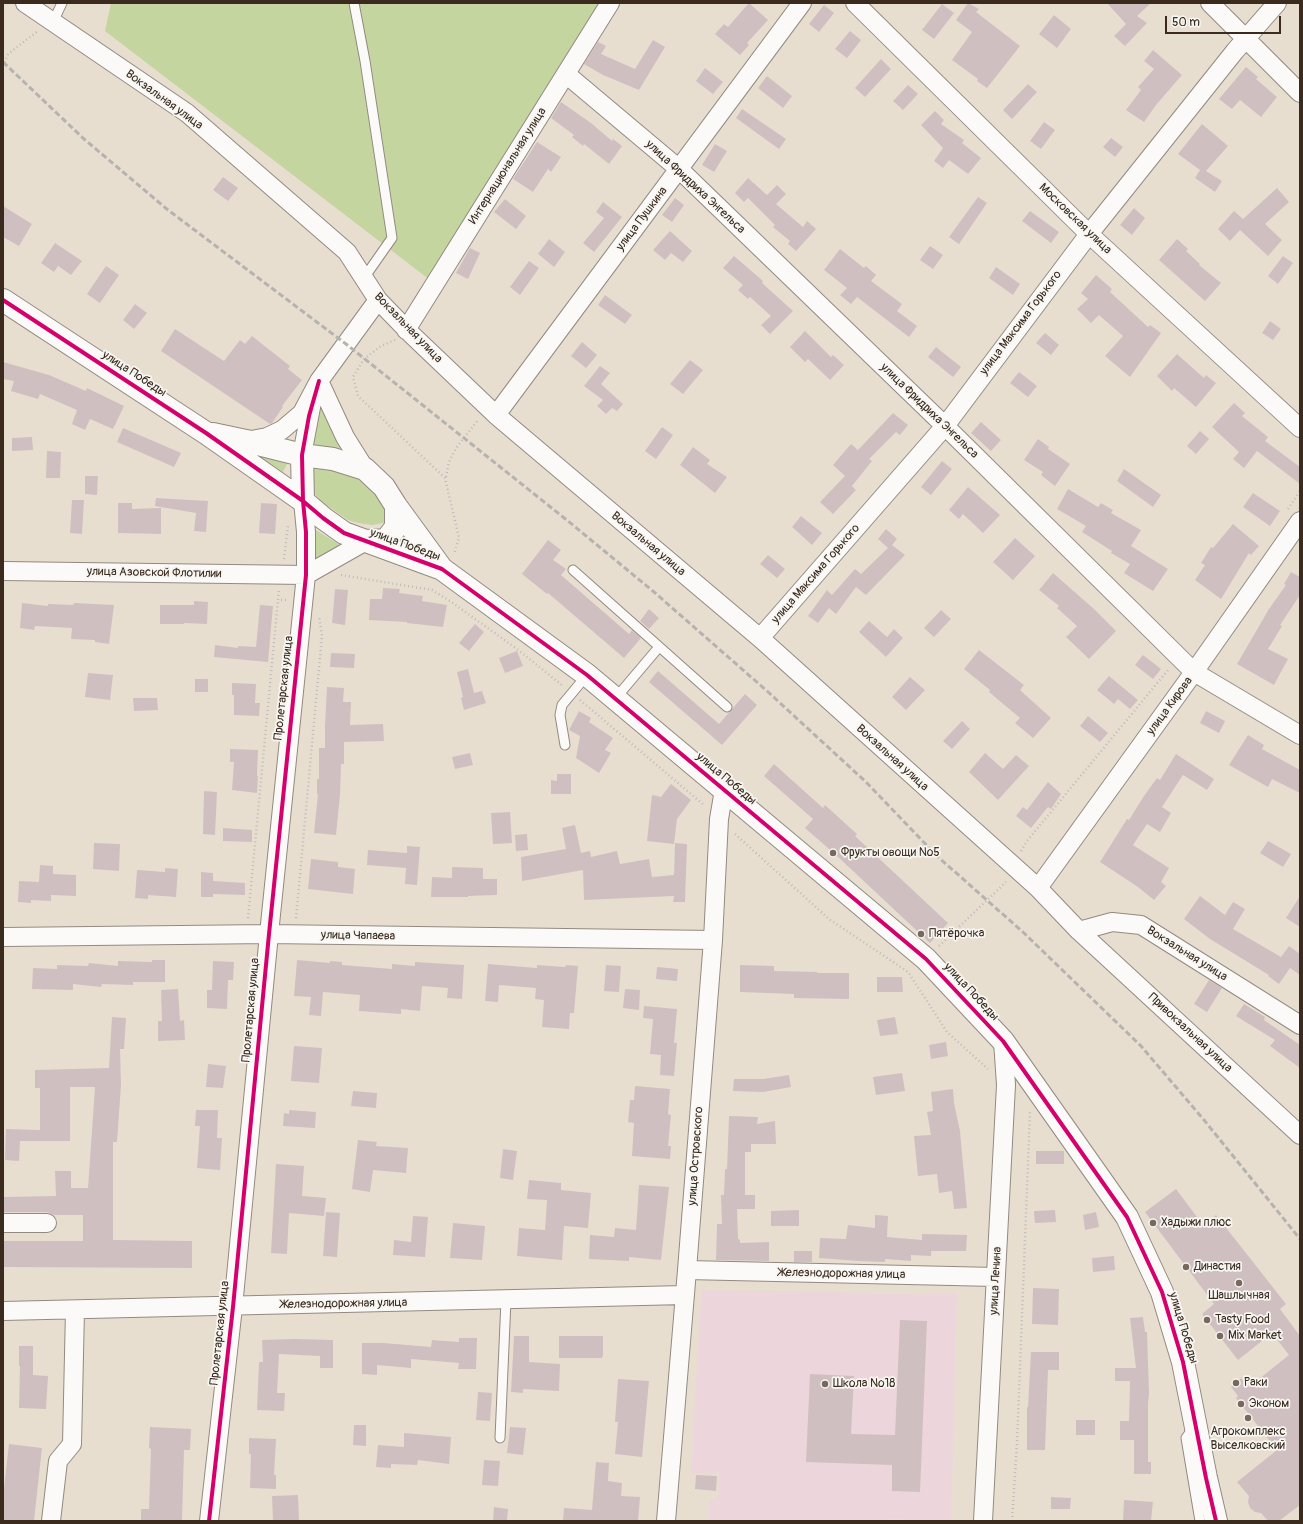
<!DOCTYPE html>
<meta charset="utf-8">
<style>
body{margin:0}
#map{position:relative;width:1303px;height:1524px;overflow:hidden;background:#e8ded0;font-family:Pangolin,sans-serif}
canvas{display:block}
.frame{position:absolute;inset:0;border:4px solid #3b2a1e;pointer-events:none}
.scale{position:absolute;left:1165px;top:16px;width:116px;height:18px;box-sizing:border-box;border:2px solid #3b2a1e;border-top:0;padding-left:5px;font-size:12px;line-height:14px;white-space:nowrap;color:#3b2a1e;-webkit-text-stroke:3px #f6f6f2;paint-order:stroke}
</style>
<div id="map">
<canvas width="1303" height="1524"></canvas>
<div class="frame"></div>
<div class="scale">50 m</div>
</div>
<script>
const ctx = document.querySelector('canvas').getContext('2d');
ctx.lineJoin = 'round';
function fillPath(path, color) { ctx.fillStyle = color; ctx.fill(path, 'evenodd'); }
const shape = rows => new Path2D(rows.map(r => 'M' + r).join(''));
function trace(path, color, width, dash) { ctx.strokeStyle = color; ctx.lineWidth = width; ctx.lineCap = dash ? 'butt' : 'round'; ctx.setLineDash(dash || []); ctx.stroke(path); }
function label(font, color, halo, rows, align = 'center') {
  ctx.font = font + ' Pangolin,sans-serif'; ctx.lineWidth = 3.5; ctx.setLineDash([]); ctx.textBaseline = 'middle'; ctx.strokeStyle = halo; ctx.fillStyle = color; for (const [text, x, y, turn = 0] of rows) {
    ctx.save(); ctx.translate(x, y); ctx.rotate((+turn || 0) * Math.PI / 180); ctx.textAlign = isNaN(turn) ? turn : align; if (halo) ctx.strokeText(text, 0, 0); ctx.fillText(text, 0, 0); ctx.restore();
  }
}
fillPath(shape([
 [701,1290,957,1294,951,1520,884,1519,884,1521,709,1521,709,1499,718,1499,719,1474,691,1473]
]), '#ecd6db');
fillPath(shape([
 [111,3,603,3,430,280,105,31],
 [320,393,342,448,309,446],
 [253,453,288,462,283,472],
 [341,466,385,495,388,522,372,525,358,523,348,520,322,502,314,493,310,479,315,468],
 [316,530,340,545,311,565]
]), '#c4d59f');
fillPath(shape([
 [749,3,768,20,747,43,749,45,740,55,715,34,724,24,728,27],
 [968,3,979,9,976,12,1020,46,987,88,977,81,978,79,952,60,972,32,956,20],
 [1107,3,1151,3,1137,16,1147,23,1125,46,1114,36,1126,24],
 [942,4,954,13,934,39,922,30],
 [824,5,834,13,819,32,809,24],
 [1054,15,1071,29,1057,48,1039,34],
 [850,31,861,40,847,58,835,49],
 [653,40,665,47,639,90,603,75,584,64,598,42,606,46,601,54,635,69],
 [1153,50,1182,75,1156,105,1144,122,1126,110,1141,90,1138,87,1154,69,1144,61],
 [881,59,891,69,865,97,855,88],
 [1246,67,1258,77,1256,79,1277,97,1261,117,1240,100,1232,109,1219,99],
 [705,68,723,82,713,94,696,81],
 [767,76,792,96,783,108,758,88],
 [1028,84,1037,92,1012,119,1003,110],
 [908,85,918,94,903,110,893,101],
 [561,102,591,123,612,141,613,139,622,146,609,164,584,144,583,146,572,137,574,135,551,118],
 [742,109,786,139,779,149,736,118],
 [935,111,944,120,941,124,964,140,962,143,981,158,968,174,949,160,943,168,934,161,943,148,921,125],
 [1044,122,1055,130,1041,149,1030,141],
 [1202,124,1228,146,1206,171,1222,181,1215,192,1195,178,1200,170,1178,154],
 [1111,138,1123,147,1115,157,1103,147],
 [537,142,561,157,551,172,548,169,533,192,513,179],
 [715,144,727,151,714,172,702,165],
 [223,177,238,188,228,201,213,190],
 [748,178,767,195,777,185,786,194,776,204,803,227,807,221,816,229,796,251,788,244,790,241,773,227,775,225,748,198,744,202,735,193],
 [1277,188,1289,202,1265,224,1282,240,1268,256,1240,230,1230,241,1218,229,1234,211,1243,219],
 [978,197,987,203,959,244,949,237],
 [675,198,684,205,672,222,662,215],
 [505,199,526,216,516,229,494,212],
 [603,202,622,217,594,252,583,243,604,218,596,212],
 [3,206,32,224,19,246,3,237],
 [1134,208,1145,218,1132,235,1120,225],
 [1030,211,1059,232,1051,243,1022,221],
 [670,231,692,251,683,262,671,253,665,260,653,250],
 [549,239,565,252,554,267,538,254],
 [1177,239,1188,249,1186,251,1200,264,1199,265,1221,283,1205,301,1159,260],
 [55,243,82,261,71,275,58,266,54,272,41,263],
 [930,246,943,255,933,269,920,260],
 [470,248,480,253,468,279,456,273],
 [840,249,864,268,866,266,876,275,871,281,902,304,897,311,917,326,909,337,857,297,851,304,840,295,847,288,824,270],
 [734,256,763,281,762,283,793,311,770,334,761,325,771,316,750,297,748,299,738,290,743,285,723,268],
 [1283,256,1293,263,1278,284,1268,276],
 [529,261,539,268,520,295,510,287],
 [106,266,119,275,100,303,87,294],
 [996,267,1020,284,1013,295,989,278],
 [1096,275,1112,289,1110,292,1148,327,1150,325,1161,333,1130,377,1105,356,1123,336,1099,315,1091,323,1077,309,1088,299,1081,293],
 [605,295,632,315,625,324,598,305],
 [135,304,147,313,134,329,123,320],
 [1270,321,1281,329,1273,340,1262,333],
 [175,329,224,361,240,340,245,344,252,336,290,366,288,369,302,380,282,406,283,407,272,423,270,424,161,351],
 [805,331,831,357,833,355,844,365,830,380,808,359,805,362,790,347],
 [1045,333,1059,345,1051,355,1036,343],
 [582,342,597,355,586,368,571,356],
 [936,347,961,367,953,377,928,357],
 [1177,354,1204,378,1206,375,1216,383,1196,407,1174,388,1172,391,1157,376],
 [690,360,703,370,683,394,670,384],
 [3,362,49,375,86,391,87,388,124,406,113,429,90,419,85,430,72,424,77,410,40,394,38,399,11,391,14,381,3,379],
 [600,366,610,373,601,384,623,404,617,411,612,408,606,414,597,406,603,400,584,386],
 [1019,372,1037,386,1028,397,1010,383],
 [1234,403,1245,413,1242,416,1268,437,1265,441,1300,467,1300,484,1257,451,1244,468,1233,459,1239,452,1212,427],
 [893,413,908,425,900,435,896,432,869,459,872,461,852,486,856,490,833,514,820,502,845,476,833,465,851,444,858,450],
 [981,422,1001,440,991,451,971,433],
 [662,427,673,435,656,459,645,451],
 [123,428,181,453,174,467,117,442],
 [1200,431,1209,439,1196,454,1187,446],
 [32,437,33,450,12,451,12,438],
 [1038,439,1049,447,1048,449,1070,464,1055,486,1041,475,1043,472,1024,460],
 [693,447,710,460,707,464,727,477,715,493,680,465],
 [47,451,61,452,60,478,46,478],
 [942,461,952,469,931,495,921,487],
 [1124,469,1161,495,1153,507,1117,481],
 [85,476,98,476,97,495,85,494],
 [968,487,1000,515,983,533,963,514,959,519,949,510],
 [1068,489,1098,507,1101,503,1113,510,1111,513,1141,530,1131,546,1168,569,1153,591,1124,573,1130,564,1111,553,1112,551,1082,532,1086,526,1057,509],
 [1253,493,1280,511,1270,526,1243,507],
 [156,498,208,501,206,532,194,531,196,513,155,506],
 [72,500,84,500,82,534,70,533],
 [118,503,132,503,132,509,161,508,161,534,118,533],
 [261,503,277,504,275,534,259,533],
 [801,516,822,533,812,545,792,527],
 [1233,524,1259,546,1251,555,1249,553,1221,599,1195,580,1205,565,1201,563,1211,547,1213,548],
 [886,529,897,539,892,545,905,555,866,595,856,587,836,614,829,608,818,623,808,616,827,590,832,595,855,569,861,574,888,548,878,539],
 [1015,538,1035,556,1013,580,993,562],
 [548,540,561,550,553,560,566,569,561,575,629,634,632,630,641,638,624,658,548,593,547,594,522,574],
 [768,555,785,569,777,578,760,564],
 [1291,572,1300,577,1300,595,1280,625,1282,626,1268,649,1288,659,1274,685,1237,664,1269,609,1286,585,1284,584],
 [1053,573,1094,609,1116,631,1089,659,1066,637,1077,626,1057,608,1059,606,1039,590],
 [383,588,400,589,399,593,423,596,422,601,447,605,443,627,407,623,407,622,369,620,370,599,382,599],
 [335,589,348,590,345,625,332,623],
 [194,601,208,602,207,624,184,623,184,624,160,624,160,605,194,605],
 [22,603,48,606,48,604,73,605,74,603,114,605,109,644,95,642,95,640,71,639,72,628,35,626,34,630,20,628],
 [260,605,273,606,268,662,214,657,215,645,238,648,238,646,256,647],
 [649,609,659,618,649,629,640,621],
 [941,610,951,619,934,637,924,628],
 [869,621,887,637,894,629,903,638,886,657,859,632],
 [475,624,484,632,469,651,459,643],
 [979,650,1024,685,1020,690,1051,718,1033,738,1015,723,1020,718,989,692,990,690,964,669],
 [517,651,523,666,505,673,499,658],
 [331,653,355,654,354,668,330,667],
 [1143,655,1161,669,1153,679,1135,665],
 [468,669,474,693,482,691,486,703,464,710,461,698,463,697,457,672],
 [658,671,719,724,745,694,757,705,722,745,649,682],
 [88,673,113,675,110,700,85,697],
 [1109,676,1138,700,1130,709,1118,699,1114,704,1097,690],
 [910,677,925,690,906,710,892,697],
 [195,679,208,679,208,692,195,692],
 [232,683,256,684,255,703,260,703,259,716,234,715,234,695,232,695],
 [327,687,344,688,343,702,351,702,350,725,383,724,384,741,344,742,344,764,341,764,340,795,336,835,314,833,318,794,317,794,317,779,319,779,319,748,325,748,325,726],
 [133,698,157,698,158,710,134,711],
 [579,711,591,718,589,722,613,738,605,750,611,753,599,773,576,758,580,736,569,730],
 [1206,711,1225,721,1219,733,1200,723],
 [1088,716,1108,733,1100,742,1080,726],
 [962,721,970,729,952,749,943,741],
 [1248,735,1264,745,1262,749,1300,770,1300,793,1272,779,1268,787,1229,765],
 [230,749,258,750,257,776,258,776,257,793,232,790,234,762,230,762],
 [470,753,473,765,455,769,452,757],
 [985,753,1003,769,1016,755,1029,766,998,800,969,772],
 [1176,754,1214,779,1207,790,1183,775,1162,807,1171,813,1160,832,1147,824,1133,845,1169,868,1161,882,1166,886,1154,900,1138,887,1100,862,1127,819,1129,820,1144,796,1157,778,1160,780],
 [774,764,823,808,825,805,857,834,855,836,948,923,930,943,837,856,805,828,813,819,764,776],
 [557,774,571,774,571,794,551,794,551,780,557,781],
 [1048,782,1061,794,1051,809,1048,807,1031,828,1016,816,1023,807,1027,810],
 [671,784,691,800,677,819,674,844,647,841,652,795,661,797],
 [204,791,217,792,215,835,203,834],
 [510,812,512,843,493,844,491,813],
 [575,825,581,853,590,851,591,857,617,851,620,864,649,859,652,877,674,875,675,843,687,844,685,902,673,902,674,896,584,900,583,870,522,881,521,857,566,849,562,828],
 [223,828,252,830,252,842,223,841],
 [527,834,528,850,516,851,515,835],
 [1268,841,1291,854,1283,867,1260,853],
 [94,843,120,844,119,871,93,869],
 [407,846,420,847,417,885,405,884,406,868,367,865,368,850,407,853],
 [311,859,338,862,338,867,355,869,353,894,308,889],
 [40,865,53,866,53,874,76,875,76,896,51,895,51,901,31,900,31,903,18,902,19,881,39,882],
 [452,867,483,868,483,879,497,879,497,895,468,896,468,897,431,897,432,877,452,878],
 [165,868,178,869,176,897,148,895,148,899,135,898,137,870,165,872],
 [201,872,213,873,213,881,245,883,245,895,213,894,213,897,201,897],
 [1200,896,1225,915,1233,902,1245,909,1233,929,1281,957,1289,946,1300,954,1300,975,1290,968,1279,984,1268,976,1269,975,1210,939,1184,919],
 [1300,896,1300,927,1286,918],
 [152,960,165,960,165,982,133,982,133,985,102,984,101,987,73,984,73,990,32,989,33,968,57,969,57,965,88,966,89,963,118,966,118,961,152,962],
 [297,960,330,963,330,961,342,962,342,965,392,969,392,964,415,966,415,962,464,965,462,999,447,998,448,988,422,986,420,1011,401,1009,401,1014,359,1011,360,995,323,992,321,1016,309,1015,311,997,294,996],
 [213,961,234,962,233,980,228,980,227,1009,207,1008,207,990,212,990],
 [488,964,537,968,537,965,565,967,566,965,578,966,574,1013,570,1013,569,1029,542,1027,544,1000,535,999,536,988,499,985,498,1002,485,1001],
 [606,965,621,966,619,992,604,991],
 [740,965,774,966,774,971,817,972,817,973,849,973,849,999,794,998,794,994,740,992],
 [657,967,678,969,677,981,656,979],
 [877,977,902,977,903,992,877,992],
 [1209,980,1222,988,1207,1012,1194,1004],
 [178,989,180,1021,184,1020,185,1040,158,1041,158,1021,162,1021,161,990],
 [625,989,640,990,639,1010,623,1008],
 [1244,1004,1265,1017,1264,1020,1300,1045,1300,1068,1270,1046,1275,1040,1236,1016],
 [644,1006,677,1009,674,1043,677,1043,674,1076,660,1075,661,1055,650,1054,653,1019,643,1018],
 [112,1017,126,1018,124,1049,120,1049,121,1085,117,1142,113,1142,113,1240,192,1241,192,1268,3,1267,3,1241,83,1241,83,1215,54,1215,47,1212,3,1212,3,1197,56,1196,55,1171,71,1171,71,1188,88,1188,95,1087,70,1087,70,1141,20,1141,19,1161,5,1160,6,1129,40,1130,40,1088,35,1088,35,1070,109,1068],
 [895,1017,898,1034,880,1036,877,1020],
 [946,1042,948,1056,931,1059,929,1045],
 [294,1046,322,1048,319,1083,291,1081],
 [208,1064,226,1066,223,1088,206,1087],
 [902,1073,905,1091,876,1095,873,1077],
 [789,1075,791,1087,763,1092,733,1091,734,1079,763,1079],
 [635,1086,670,1089,668,1114,671,1115,668,1146,671,1146,670,1159,632,1156,634,1123,628,1122,630,1100,634,1100],
 [953,1089,954,1103,960,1131,967,1208,954,1209,952,1191,939,1193,937,1174,918,1176,914,1136,931,1135,927,1112,933,1111,931,1092],
 [353,1091,377,1093,376,1108,351,1106],
 [196,1110,218,1110,217,1138,222,1138,220,1170,197,1168,200,1126,195,1126],
 [289,1110,316,1112,315,1128,283,1126,284,1113,289,1114],
 [729,1116,758,1117,757,1124,775,1121,776,1144,751,1144,751,1152,745,1152,745,1195,755,1195,755,1209,737,1209,738,1239,740,1240,740,1243,769,1242,769,1261,716,1260,717,1224,722,1224,721,1195,724,1195,725,1169,727,1169],
 [358,1140,377,1142,376,1146,408,1148,406,1173,373,1170,370,1192,352,1189],
 [503,1149,517,1151,513,1180,500,1178],
 [1036,1151,1064,1151,1064,1164,1036,1164],
 [276,1164,304,1166,302,1196,326,1198,324,1216,289,1213,287,1254,271,1253],
 [529,1180,561,1183,561,1190,591,1193,588,1228,564,1226,562,1260,517,1256,519,1228,545,1230,547,1200,527,1199],
 [639,1185,669,1187,661,1260,629,1257,629,1261,589,1259,590,1235,614,1237,615,1228,636,1230],
 [1176,1189,1203,1225,1216,1215,1286,1304,1280,1309,1300,1336,1300,1505,1279,1521,1268,1521,1261,1513,1255,1512,1250,1508,1248,1502,1249,1496,1237,1482,1277,1450,1236,1398,1238,1396,1231,1387,1241,1378,1249,1387,1289,1355,1272,1333,1238,1360,1202,1314,1214,1304,1145,1212],
 [799,1210,799,1226,771,1226,771,1211],
 [1055,1210,1056,1222,1035,1223,1034,1211],
 [326,1212,340,1213,337,1257,323,1256],
 [1096,1212,1099,1227,1085,1230,1083,1215],
 [875,1215,888,1216,887,1237,922,1240,922,1234,967,1235,966,1251,931,1251,931,1256,911,1255,911,1261,885,1259,885,1262,858,1261,819,1258,820,1238,846,1239,848,1225,875,1228],
 [413,1216,428,1217,425,1257,393,1255,394,1240,411,1242],
 [453,1223,485,1226,482,1260,450,1258],
 [794,1251,812,1251,812,1262,794,1262],
 [1114,1256,1115,1270,1093,1272,1092,1258],
 [1033,1288,1059,1289,1058,1325,1032,1324],
 [1143,1317,1145,1332,1147,1332,1149,1393,1148,1405,1148,1462,1151,1462,1151,1474,1134,1474,1134,1440,1120,1440,1120,1421,1129,1421,1130,1381,1115,1381,1115,1368,1136,1368,1130,1318],
 [900,1320,927,1321,920,1492,892,1491,892,1465,806,1462,810,1374,854,1376,851,1434,895,1435],
 [514,1336,529,1336,529,1362,560,1364,559,1391,523,1389,523,1393,511,1392],
 [559,1336,603,1336,603,1355,602,1358,559,1358],
 [459,1338,477,1338,476,1369,458,1369,459,1363,411,1359,411,1368,377,1365,377,1375,362,1374,362,1343,383,1343,431,1347,432,1340,459,1342],
 [294,1339,333,1340,333,1368,320,1368,320,1356,279,1354,277,1393,285,1393,284,1411,257,1410,259,1362,263,1362,262,1340],
 [19,1346,33,1346,33,1375,48,1376,46,1409,19,1408,20,1366,19,1366],
 [1031,1352,1059,1352,1059,1370,1048,1370,1045,1450,1027,1450,1027,1407,1028,1407],
 [618,1379,649,1381,642,1457,615,1454,618,1422,615,1422],
 [478,1392,492,1393,490,1421,476,1420],
 [1076,1420,1095,1420,1095,1435,1076,1435],
 [354,1425,366,1425,366,1446,353,1445],
 [150,1427,191,1429,190,1450,184,1450,182,1521,141,1521,141,1509,149,1509,151,1449,149,1448],
 [510,1427,526,1428,523,1455,507,1453],
 [404,1433,451,1437,449,1464,418,1460,417,1465,391,1464,391,1468,376,1467,378,1445,404,1447],
 [249,1438,276,1439,274,1475,276,1475,276,1489,250,1488,251,1454,249,1454],
 [9,1444,42,1448,34,1521,3,1521,3,1498],
 [484,1460,500,1461,498,1486,482,1485],
 [596,1462,609,1463,608,1481,622,1483,621,1496,640,1497,638,1521,563,1521,564,1508,592,1510],
 [696,1475,717,1476,716,1491,695,1489],
 [298,1495,299,1521,273,1521,272,1496],
 [1051,1497,1071,1498,1070,1509,1051,1509],
 [1124,1500,1153,1502,1151,1521,1123,1521],
 [494,1507,508,1509,507,1521,493,1521]
]), '#d0bfc0');
const service = shape([
 [354,3,365,61,392,238,364,278],
 [53,22,62,3],
 [573,570,727,707],
 [615,699,659,647],
 [565,745,560,715,562,705,587,675],
 [1194,1427,1186,1438,1200,1521],
 [500,1438,506,1300]
]);
const minor = shape([
 [25,3,187,113,347,252,378,300,411,334,496,415,760,638,1038,888,1079,931,1300,1135],
 [855,3,1089,234,1300,428],
 [1210,3,1300,93],
 [566,74,679,169,945,426,1194,672,1300,735],
 [406,330,610,3],
 [319,381,345,437,365,469],
 [496,415,802,3],
 [246,441,267,437,282,430,302,413,319,381,378,300],
 [302,455,312,402],
 [3,571,306,575],
 [306,575,366,541],
 [760,638,945,426,1089,234,1235,51,1277,3],
 [1038,888,1194,672,1300,521],
 [1079,931,1112,922,1141,925,1300,1025],
 [3,937,269,934,713,940],
 [3,1223,47,1223],
 [687,1270,996,1277],
 [3,1311,685,1295],
 [51,1521,58,1461,72,1444,75,1310],
 [209,1521,233,1307,269,934,306,575,306,532,303,501],
 [666,1521,687,1270,713,940,719,819,724,790],
 [983,1521,1006,1085,1003,1041]
]);
const tertiary = shape([
 [3,300,206,433,303,501,323,518,344,533,442,569,587,675,926,959,1003,1041,1127,1217,1162,1292,1183,1362,1206,1478,1216,1521],
 [213,434,246,441,302,455,333,459,365,469,384,487,396,506,442,569],
 [302,455,303,501],
 [366,541,386,540,396,527,396,506]
]);
trace(service, '#928a81', 11);
trace(minor, '#928a81', 20);
trace(tertiary, '#928a81', 24);
trace(shape([
 [3,66,8,54,38,31],
 [395,340,381,346,364,359,353,377,358,396,445,478,459,538,454,554],
 [446,477,449,462,456,448,478,420],
 [1288,509,1300,491],
 [284,559,288,526],
 [341,575,432,590,450,601,517,649,563,686],
 [279,591,278,600,288,600],
 [580,700,705,806],
 [735,834,829,919,908,972,947,1032,988,1069],
 [1021,851,1027,841,1168,670],
 [248,918,278,600],
 [296,918,322,636,319,617],
 [939,946,1006,882],
 [1012,1521,1017,1443,1030,1112]
]), '#bebbb7', 2.5, [1, 3]);
trace(service, '#fcfaf8', 9);
trace(minor, '#fcfaf8', 18);
trace(tertiary, '#fcfaf8', 22);
trace(shape([
 [3,62,84,139,168,210,346,344,568,521,654,592,767,691,866,782,937,856,1024,933,1141,1046,1204,1120,1300,1239]
]), '#b6b3af', 3, [6, 3]);
trace(shape([
 [3,300,206,433,303,501,323,518,344,533,442,569,587,675,926,959,1003,1041,1127,1217,1162,1292,1183,1362,1206,1478,1216,1521],
 [209,1521,233,1307,269,934,306,575,306,532,303,501,302,455,309,416,319,381]
]), '#d6006c', 4);
for (const [x, y, r, color] of [
 [833,853,4,"#78695c"],
 [921,934,4,"#78695c"],
 [1153,1223,4,"#78695c"],
 [1186,1267,4,"#78695c"],
 [1239,1283,4,"#78695c"],
 [1207,1320,4,"#78695c"],
 [1220,1336,4,"#78695c"],
 [1236,1383,4,"#78695c"],
 [825,1384,4,"#78695c"],
 [1241,1404,4,"#78695c"],
 [1248,1418,4,"#78695c"]
]) { const dot = new Path2D(); dot.arc(x, y, r, 0, 2 * Math.PI); ctx.fillStyle = color; ctx.fill(dot); trace(dot, '#f6f6f2', 1.5); }
label('12px', '#3b2a1e', '#f6f6f2', [
 ["Вокзальная улица",164,100,36],
 ["Интернациональная улица",508,166,-58],
 ["улица Фридриха Энгельса",695,187,43],
 ["улица Пушкина",642,219,-53],
 ["Московская улица",1075,219,44],
 ["улица Максима Горького",1021,323,-53],
 ["Вокзальная улица",408,328,46],
 ["улица Победы",134,374,33],
 ["улица Фридриха Энгельса",929,411,44],
 ["Вокзальная улица",648,544,40],
 ["улица Победы",405,545,20],
 ["улица Азовской Флотилии",154,573,1],
 ["улица Максима Горького",816,574,-49],
 ["Пролетарская улица",284,688,-84],
 ["улица Кирова",1170,706,-54],
 ["Вокзальная улица",892,758,42],
 ["улица Победы",726,779,40],
 ["улица Чапаева",358,936,1],
 ["Вокзальная улица",1187,954,32],
 ["улица Победы",971,992,47],
 ["Пролетарская улица",251,1010,-85],
 ["Привокзальная улица",1190,1033,43],
 ["улица Островского",696,1156,-86],
 ["Железнодорожная улица",842,1274,1],
 ["улица Ленина",996,1281,-87],
 ["Железнодорожная улица",344,1304,-1],
 ["улица Победы",1183,1328,73],
 ["Пролетарская улица",220,1333,-84]
]);
label('12px', '#3b2a1e', '#f6f6f2', [
 ["Фрукты овощи №5",841,853],
 ["Пятёрочка",929,934],
 ["Хадыжи плюс",1161,1223],
 ["Династия",1194,1267],
 ["Шашлычная",1239,1296,"center"],
 ["Tasty Food",1215,1320],
 ["Mix Market",1228,1336],
 ["Раки",1244,1383],
 ["Школа №18",833,1384],
 ["Эконом",1249,1404],
 ["Агрокомплекс",1248,1432,"center"],
 ["Выселковский",1248,1446,"center"]
], 'left');
</script>
